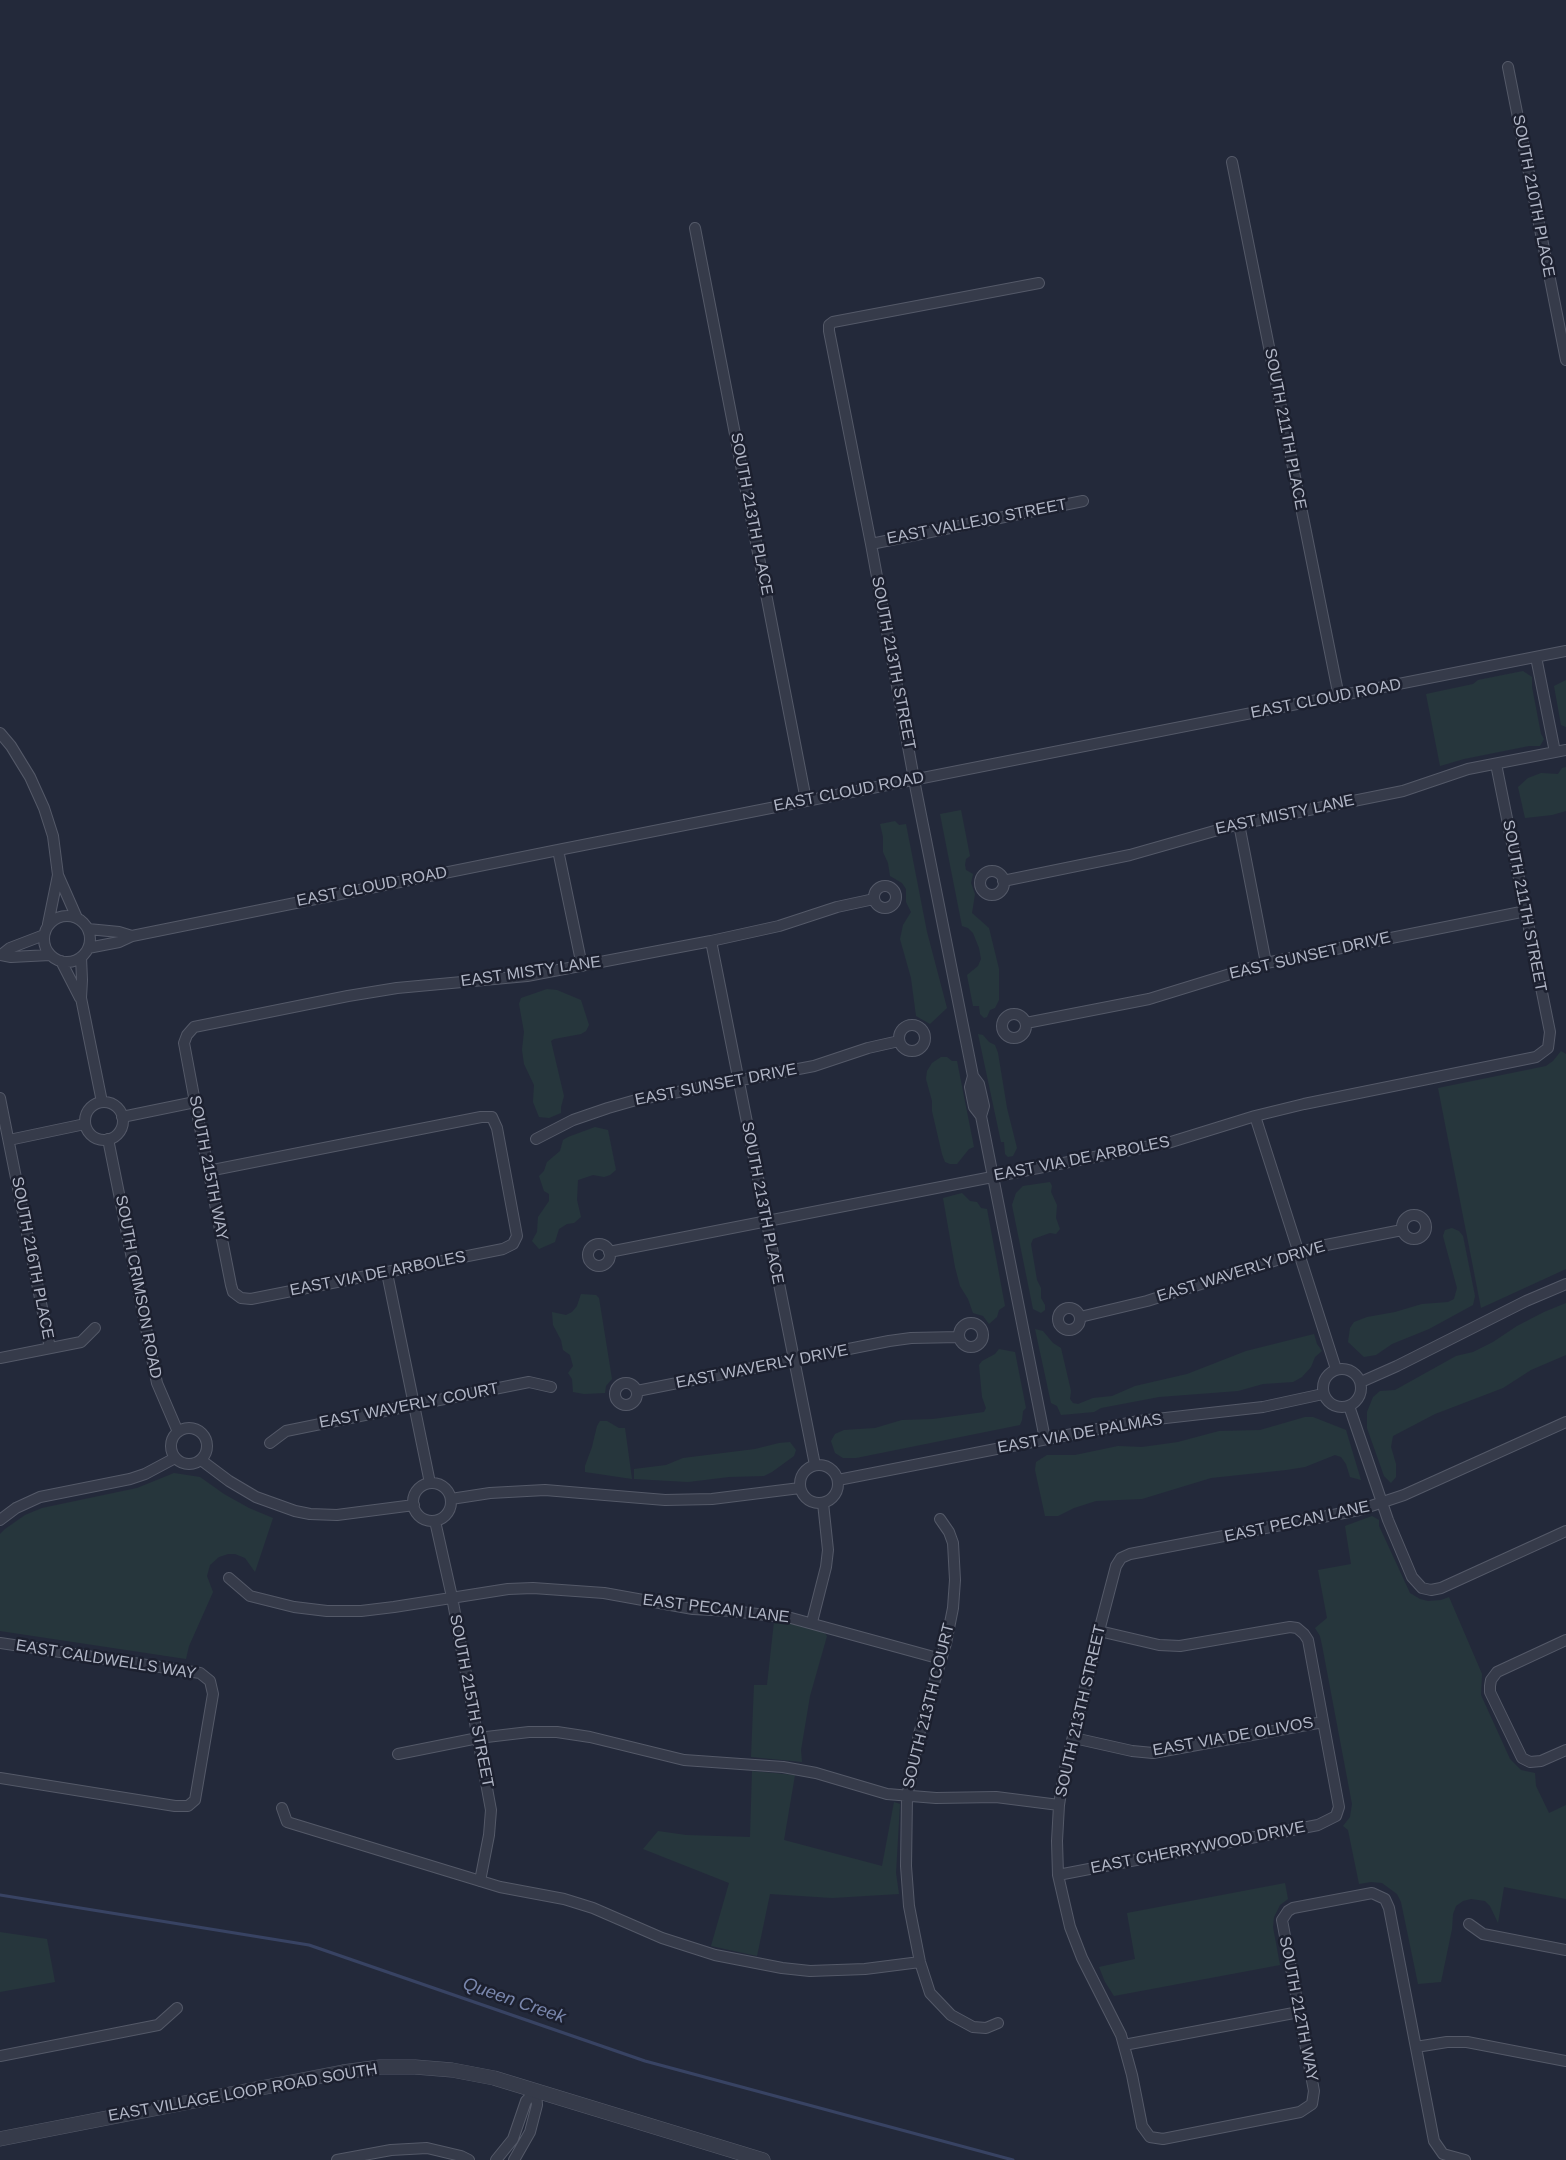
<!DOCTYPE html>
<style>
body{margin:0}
canvas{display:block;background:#23293a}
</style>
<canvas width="1566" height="2160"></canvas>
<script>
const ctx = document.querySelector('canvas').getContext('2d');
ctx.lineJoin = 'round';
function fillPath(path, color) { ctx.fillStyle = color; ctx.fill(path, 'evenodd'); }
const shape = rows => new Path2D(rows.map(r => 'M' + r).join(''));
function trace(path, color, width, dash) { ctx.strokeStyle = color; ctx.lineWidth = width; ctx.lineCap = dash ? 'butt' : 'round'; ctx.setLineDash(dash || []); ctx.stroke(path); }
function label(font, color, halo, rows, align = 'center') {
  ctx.font = font + ' Helvetica,sans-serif'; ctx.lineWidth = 5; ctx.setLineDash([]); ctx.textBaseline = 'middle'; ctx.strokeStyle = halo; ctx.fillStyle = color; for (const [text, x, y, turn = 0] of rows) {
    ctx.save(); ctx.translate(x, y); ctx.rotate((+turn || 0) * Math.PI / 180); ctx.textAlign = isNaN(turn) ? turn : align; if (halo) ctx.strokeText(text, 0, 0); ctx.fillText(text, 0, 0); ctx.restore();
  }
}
fillPath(shape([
 [1523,671,1532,677,1532,687,1541,734,1544,739,1540,746,1529,746,1464,759,1440,766,1426,694,1473,684,1478,680],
 [1566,680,1566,727,1561,725,1554,686],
 [1566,767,1566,811,1552,815,1525,818,1518,787,1528,778,1541,773,1558,774,1562,768],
 [961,810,970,856,966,859,965,865,966,870,973,874,971,883,975,894,972,913,989,928,999,969,999,1000,995,1008,990,1010,987,1017,984,1018,980,1014,979,1006,973,1006,967,975,978,966,981,959,979,948,973,933,968,928,962,926,940,814],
 [895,821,899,825,906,824,927,932,947,1008,930,1024,916,1016,911,978,900,939,903,925,911,912,906,902,906,889,902,883,890,876,888,863,883,852,883,837,880,824],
 [547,989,557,990,581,1000,589,1025,586,1031,581,1034,554,1039,551,1041,564,1096,561,1107,561,1113,549,1118,539,1117,533,1102,534,1085,524,1064,522,1050,524,1032,519,1004,521,998],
 [978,1034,983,1035,989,1042,995,1045,998,1053,1007,1108,1017,1148,1013,1156,1008,1157,1005,1154,1004,1142,1001,1142],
 [1561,1051,1566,1054,1566,1269,1481,1308,1438,1088,1546,1066,1553,1061],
 [941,1057,947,1057,952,1061,957,1061,974,1147,969,1149,957,1164,950,1164,945,1162,942,1154,932,1111,932,1101,926,1079,927,1071,932,1063],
 [595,1127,608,1130,616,1170,610,1175,604,1177,593,1175,578,1180,577,1200,581,1217,574,1223,567,1224,559,1229,555,1242,539,1249,532,1241,537,1232,538,1217,549,1201,549,1194,544,1191,539,1176,544,1171,547,1162,560,1151,563,1140,568,1137],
 [1050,1182,1052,1186,1051,1192,1057,1205,1056,1218,1060,1229,1056,1234,1050,1233,1033,1239,1031,1244,1037,1280,1041,1288,1041,1298,1045,1305,1045,1310,1041,1313,1033,1309,1012,1205,1016,1193,1023,1186],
 [962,1193,970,1201,977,1202,981,1208,987,1209,1005,1306,999,1310,997,1317,989,1324,983,1316,973,1313,968,1299,960,1286,955,1267,943,1198],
 [1452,1228,1459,1231,1463,1236,1475,1296,1473,1305,1429,1329,1392,1344,1376,1355,1364,1357,1348,1342,1350,1328,1354,1322,1367,1317,1395,1312,1422,1304,1448,1302,1454,1299,1457,1288,1443,1236,1445,1230],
 [581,1294,596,1295,599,1298,612,1379,606,1386,605,1393,584,1394,573,1392,572,1379,568,1373,573,1366,570,1355,563,1350,561,1340,553,1325,552,1312,566,1315,572,1312,577,1306],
 [1566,1303,1566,1355,1531,1370,1503,1388,1435,1414,1393,1436,1391,1447,1396,1464,1396,1477,1391,1483,1384,1476,1367,1428,1367,1412,1373,1397,1380,1391,1395,1390,1456,1356,1473,1352,1493,1342,1517,1326,1544,1312],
 [1035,1329,1043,1331,1053,1343,1061,1348,1071,1391,1070,1399,1073,1403,1078,1404,1093,1398,1112,1396,1135,1386,1187,1374,1246,1351,1314,1334,1317,1344,1322,1351,1315,1357,1311,1367,1302,1377,1293,1382,1263,1384,1238,1391,1159,1397,1101,1408,1094,1412,1061,1415,1057,1406,1051,1403],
 [999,1349,1015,1352,1026,1408,1023,1411,1022,1420,1020,1425,856,1458,843,1458,835,1453,831,1441,835,1434,844,1430,875,1428,902,1420,933,1419,984,1412,986,1408,982,1397,979,1365,982,1361,995,1354],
 [1305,1417,1313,1417,1346,1430,1361,1480,1350,1477,1346,1464,1341,1457,1335,1455,1305,1467,1286,1470,1211,1478,1142,1499,1096,1501,1074,1508,1058,1516,1045,1516,1035,1470,1036,1462,1047,1455,1075,1455,1118,1446,1142,1447,1178,1442,1219,1431,1260,1430],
 [600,1421,607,1421,619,1428,625,1428,632,1479,585,1472,585,1466,592,1447,597,1426],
 [790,1442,796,1450,794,1456,772,1472,764,1476,729,1477,688,1482,634,1479,634,1469,666,1465,683,1458,755,1449,779,1443],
 [174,1473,200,1477,224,1494,249,1508,273,1518,255,1572,245,1558,235,1554,228,1554,219,1557,210,1565,207,1576,213,1592,189,1646,186,1659,0,1631,0,1534,5,1529,25,1515,42,1508,137,1488],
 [1372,1516,1379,1520,1379,1526,1410,1593,1420,1599,1428,1601,1441,1600,1449,1597,1482,1674,1481,1695,1510,1759,1521,1770,1535,1773,1536,1786,1549,1813,1566,1805,1566,1899,1504,1887,1498,1923,1490,1906,1485,1901,1471,1899,1463,1901,1456,1906,1453,1914,1452,1929,1441,1982,1418,1984,1401,1902,1397,1894,1382,1883,1371,1882,1359,1884,1348,1830,1343,1826,1350,1817,1352,1804,1322,1645,1320,1636,1315,1628,1327,1618,1318,1570,1351,1564,1345,1526],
 [774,1622,793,1623,824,1632,827,1636,810,1696,801,1750,802,1762,751,1757,754,1685,767,1685],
 [752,1771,795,1775,784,1840,882,1866,894,1802,900,1804,896,1873,899,1894,832,1898,770,1894,757,1956,711,1946,729,1883,643,1849,658,1831,686,1835,750,1837],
 [1285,1883,1288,1899,1280,1905,1274,1917,1273,1927,1280,1965,1114,1996,1105,1982,1099,1967,1135,1959,1127,1913],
 [0,1932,47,1939,55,1982,0,1992]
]), '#26363c');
trace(shape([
 [0,1895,309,1945,645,2061,1013,2160]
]), '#384363', 3);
const minor = shape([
 [1508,67,1566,360],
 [1232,162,1339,697],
 [695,228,806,800],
 [871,544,1083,501],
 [1536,657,1555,752],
 [0,733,11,746,30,777,44,808,53,836,58,875,48,924],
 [1239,824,1266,963],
 [558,850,582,966],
 '980 883a12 12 0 1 1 24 0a12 12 0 1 1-24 0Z',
 [58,875,77,918],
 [1003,881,1130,855,1239,824,1403,791,1468,769,1566,750],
 '874 897a11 11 0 1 1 22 0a11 11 0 1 1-22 0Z',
 '44 939a23 23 0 1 1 46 0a23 23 0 1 1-46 0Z',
 [88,929,119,932,132,936],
 [711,941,815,1465],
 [88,948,119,942,132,936,558,850,1566,651],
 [0,955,11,957,50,955],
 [1,955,10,948,44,935],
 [81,957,82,980,81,998,102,1102],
 [61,961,80,998],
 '1002 1026a12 12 0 1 1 24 0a12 12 0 1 1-24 0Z',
 [1026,1023,1149,999,1266,963,1526,911],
 '899 1038a13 13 0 1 1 26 0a13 13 0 1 1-26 0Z',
 [973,1076,970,1087,974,1107,981,1116,1045,1439],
 [0,1098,50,1348],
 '85 1121a19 19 0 1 1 38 0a19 19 0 1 1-38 0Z',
 [981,1116,984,1106,979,1084,973,1076,916,790,871,544,829,331,829,325,833,322,1039,283],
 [1255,1116,1336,1369],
 [122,1117,195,1102],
 [108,1139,157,1383,178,1432],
 [536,1139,573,1120,608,1108,636,1100,814,1066,868,1048,899,1041],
 [9,1140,85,1124],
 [208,1171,481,1117,492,1117,497,1128,517,1236,513,1244,503,1249,251,1299,241,1298,233,1292,231,1285,195,1102,184,1043,187,1035,194,1027,348,996,397,988,527,976,711,941,779,926,837,907,874,899],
 '1402 1227a12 12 0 1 1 24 0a12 12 0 1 1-24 0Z',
 '588 1255a11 11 0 1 1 22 0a11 11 0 1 1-22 0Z',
 [609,1252,1171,1142,1255,1116,1304,1104,1536,1057,1548,1048,1550,1032,1496,764],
 [387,1273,430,1483],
 '1058 1319a11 11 0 1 1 22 0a11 11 0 1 1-22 0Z',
 [1080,1317,1147,1301,1321,1246,1402,1230],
 '959 1335a12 12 0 1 1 24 0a12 12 0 1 1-24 0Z',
 [0,1358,81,1342,95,1328],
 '1323 1388a19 19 0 1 1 38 0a19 19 0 1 1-38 0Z',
 [1361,1382,1397,1366,1526,1301,1566,1284],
 '615 1394a11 11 0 1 1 22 0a11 11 0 1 1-22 0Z',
 [637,1391,889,1341,911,1338,959,1337],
 [1349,1406,1388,1520,1412,1577,1422,1588,1431,1590,1441,1588,1566,1531],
 '171 1446a18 18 0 1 1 36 0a18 18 0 1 1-36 0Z',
 [270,1443,286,1431,414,1405,529,1382,551,1387],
 [201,1460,229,1481,256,1497,295,1511,310,1514,337,1515,414,1505],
 '800 1484a19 19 0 1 1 38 0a19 19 0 1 1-38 0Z',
 [838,1480,1139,1421,1263,1407,1323,1394],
 '413 1502a19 19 0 1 1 38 0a19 19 0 1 1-38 0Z',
 [451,1499,490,1493,545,1490,665,1500,712,1499,800,1488],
 [940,1519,949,1532,953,1543,955,1580,953,1608,946,1643,919,1734,907,1797,906,1866,909,1906,920,1962,930,1993,951,2015,973,2027,986,2028,998,2023],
 [0,1520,16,1508,40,1497,130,1479,145,1474,175,1458],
 [435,1521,452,1597,491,1810,489,1835,480,1881],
 [229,1578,250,1596,294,1607,327,1611,361,1611,394,1607,508,1589,533,1588,604,1593,693,1609,732,1611,791,1618,941,1659],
 [812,1622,826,1567,828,1550,823,1503],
 [1566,1640,1497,1672,1491,1680,1490,1686,1490,1692,1522,1758,1530,1762,1541,1761,1566,1750],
 [0,1643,200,1673,210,1681,213,1694,195,1800,188,1806,175,1806,0,1778],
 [1074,1738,1132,1751,1153,1753,1323,1722],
 [398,1754,478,1738,529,1732,557,1732,590,1737,684,1760,783,1767,816,1773,887,1794,936,1798,996,1797,1059,1805],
 [282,1808,287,1822,500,1887,564,1899,593,1908,662,1938,715,1955,782,1968,810,1971,865,1969,920,1962],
 [1058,1875,1318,1825,1336,1816,1339,1807,1308,1640,1304,1634,1297,1628,1290,1627,1180,1646,1159,1645,1099,1631],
 [1469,1924,1483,1934,1566,1950],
 [1124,2045,1299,2012],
 [1416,2047,1447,2042,1467,2042,1566,2061],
 [0,2056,158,2025,177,2008],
 [337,2160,391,2150,427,2148,461,2156,469,2160],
 [496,2160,513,2139,526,2101,536,2091],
 [514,2160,530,2132,537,2105,536,2091],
 [1465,2160,1443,2154,1434,2141,1389,1908,1385,1899,1372,1893,1293,1908,1288,1911,1282,1920,1314,2091,1312,2104,1300,2112,1163,2139,1150,2137,1142,2126,1132,2075,1121,2035,1082,1958,1070,1927,1058,1875,1057,1841,1059,1805,1064,1773,1099,1631,1116,1566,1121,1558,1130,1554,1359,1510,1404,1495,1566,1422]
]);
const tertiary = shape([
 [0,2139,343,2072,380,2067,415,2067,452,2070,494,2078,763,2160]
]);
trace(minor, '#545968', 12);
trace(tertiary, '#545968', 15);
trace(minor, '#363b4a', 10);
trace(tertiary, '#363b4a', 14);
label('16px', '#b1b6c6', '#1c202f', [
 ["SOUTH 210TH PLACE",1533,196,79],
 ["SOUTH 211TH PLACE",1285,429,79],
 ["SOUTH 213TH PLACE",751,514,79],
 ["EAST VALLEJO STREET",977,522,-11],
 ["SOUTH 213TH STREET",893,663,79],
 ["EAST CLOUD ROAD",1326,699,-11],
 ["EAST CLOUD ROAD",849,792,-11],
 ["EAST MISTY LANE",1285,815,-12],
 ["EAST CLOUD ROAD",372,887,-11],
 ["SOUTH 211TH STREET",1524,906,79],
 ["EAST SUNSET DRIVE",1310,956,-13],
 ["EAST MISTY LANE",531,972,-8],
 ["EAST SUNSET DRIVE",716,1085,-11],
 ["EAST VIA DE ARBOLES",1082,1159,-11],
 ["SOUTH 215TH WAY",208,1168,79],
 ["SOUTH 213TH PLACE",762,1203,79],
 ["SOUTH 216TH PLACE",32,1258,79],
 ["EAST WAVERLY DRIVE",1241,1272,-17],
 ["EAST VIA DE ARBOLES",378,1274,-11],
 ["SOUTH CRIMSON ROAD",138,1287,79],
 ["EAST WAVERLY DRIVE",762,1367,-11],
 ["EAST WAVERLY COURT",409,1406,-11],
 ["EAST VIA DE PALMAS",1080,1434,-10],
 ["EAST PECAN LANE",1297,1522,-12],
 ["EAST PECAN LANE",716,1609,7],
 ["EAST CALDWELLS WAY",106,1660,9],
 ["SOUTH 215TH STREET",471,1701,79],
 ["SOUTH 213TH COURT",929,1706,-76],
 ["SOUTH 213TH STREET",1081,1711,-77],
 ["EAST VIA DE OLIVOS",1233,1737,-10],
 ["EAST CHERRYWOOD DRIVE",1198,1848,-11],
 ["SOUTH 212TH WAY",1298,2009,79],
 ["EAST VILLAGE LOOP ROAD SOUTH",243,2093,-10]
]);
label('italic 18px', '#7a87ad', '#1c202f', [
 ["Queen Creek",514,2001,19]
]);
</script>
